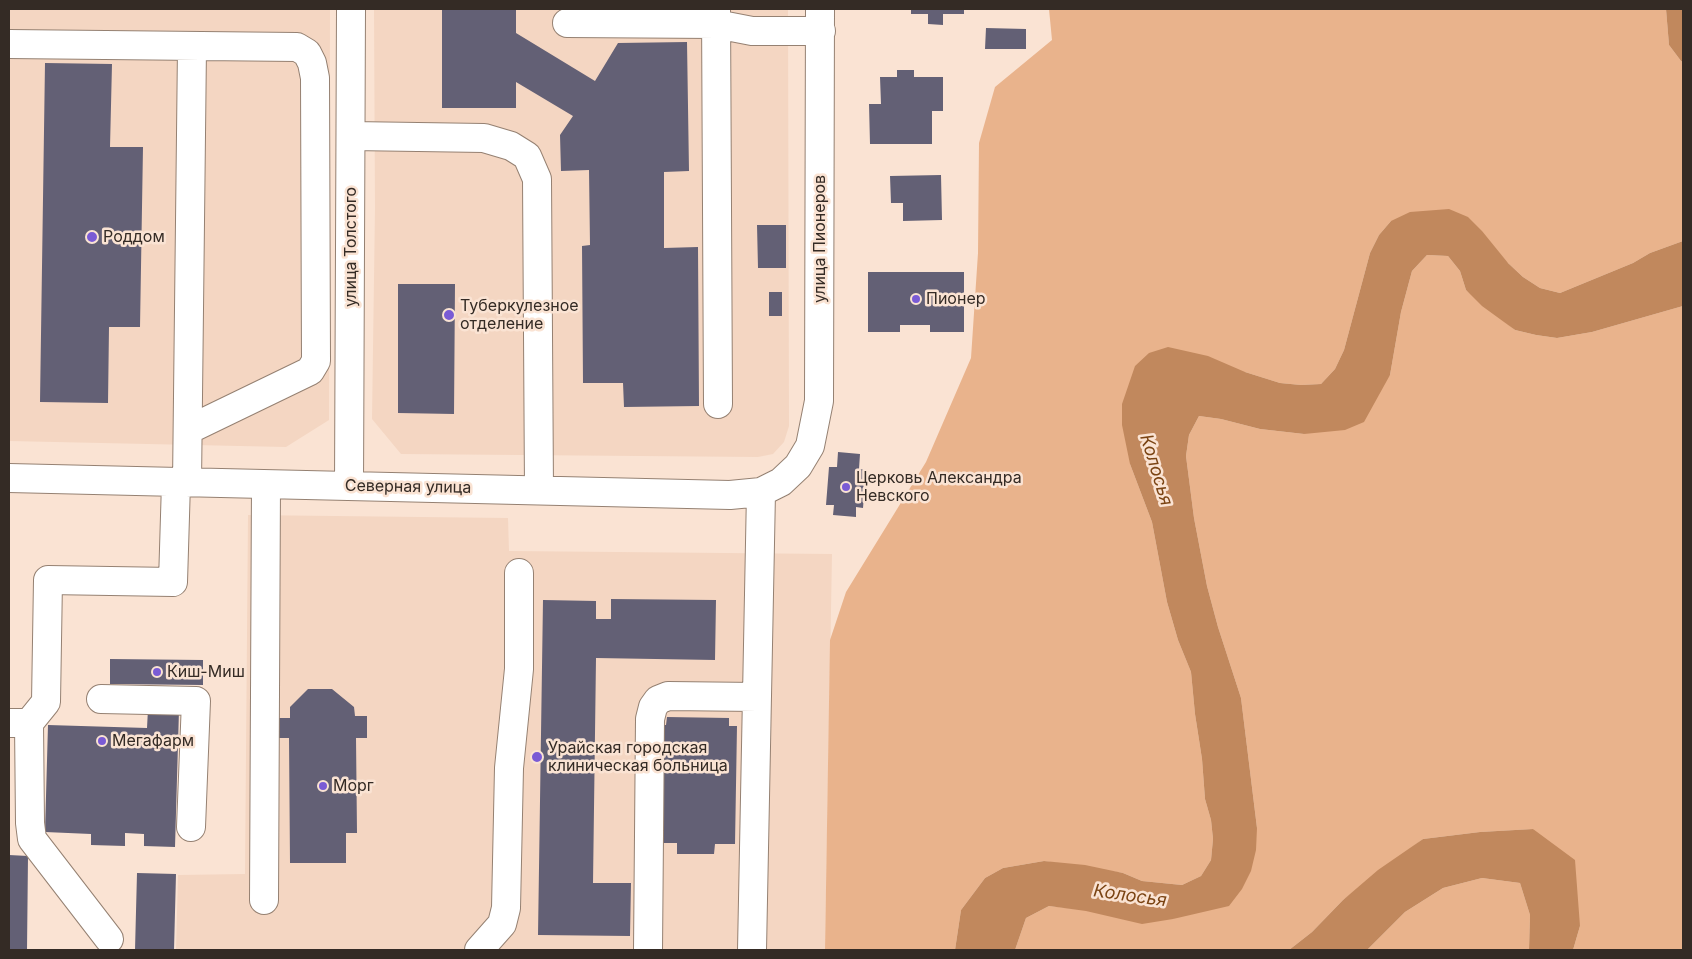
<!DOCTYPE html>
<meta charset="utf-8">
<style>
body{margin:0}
#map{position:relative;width:1692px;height:959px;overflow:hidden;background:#fae3d3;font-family:Inter,sans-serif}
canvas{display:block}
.frame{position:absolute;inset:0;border:10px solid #342b25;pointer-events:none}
</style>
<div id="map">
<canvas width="1692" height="959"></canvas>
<div class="frame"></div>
</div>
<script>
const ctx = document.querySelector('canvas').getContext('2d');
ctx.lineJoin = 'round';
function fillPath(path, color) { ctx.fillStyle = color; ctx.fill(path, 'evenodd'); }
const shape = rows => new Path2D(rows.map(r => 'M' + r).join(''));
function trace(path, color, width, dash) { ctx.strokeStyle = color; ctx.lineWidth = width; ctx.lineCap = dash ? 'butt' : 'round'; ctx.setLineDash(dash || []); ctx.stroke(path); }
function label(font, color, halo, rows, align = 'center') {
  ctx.font = font + ' Inter,sans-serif'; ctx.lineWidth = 5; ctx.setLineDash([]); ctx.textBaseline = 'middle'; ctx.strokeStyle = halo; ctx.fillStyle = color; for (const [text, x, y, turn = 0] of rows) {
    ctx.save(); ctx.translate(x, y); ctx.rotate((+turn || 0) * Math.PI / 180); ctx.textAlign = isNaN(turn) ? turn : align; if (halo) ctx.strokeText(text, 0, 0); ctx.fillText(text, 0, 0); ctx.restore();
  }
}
fillPath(shape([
 [9,9,330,9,329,420,286,447,9,441],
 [374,9,788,9,789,426,784,442,773,454,758,457,401,454,372,419,375,208],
 [248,515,508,518,509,551,832,554,825,950,176,950,178,875,245,874]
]), '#f4d6c2');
fillPath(shape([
 [1049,9,1666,9,1669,45,1681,61,1683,62,1683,241,1650,253,1633,263,1560,293,1540,288,1523,277,1508,263,1391,221,1379,235,1370,253,1344,350,1335,369,1321,384,1301,385,1280,383,1245,372,1130,464,1152,522,1167,602,1178,640,1191,672,1195,714,1202,759,1205,799,1211,820,1213,839,1211,860,1201,876,1182,885,1142,881,1123,873,1044,861,1003,868,985,878,961,910,955,950,825,950,830,640,846,592,926,462,971,358,978,253,979,143,995,87,1052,40],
 [1427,255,1448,256,1460,271,1466,290,1515,330,1536,335,1557,338,1592,332,1683,306,1683,950,1573,950,1580,926,1533,829,1480,832,1423,839,1343,900,1312,932,1289,950,1015,950,1026,918,1049,906,1173,919,1257,828,1241,698,1218,627,1207,586,1194,518,1186,456,1189,435,1199,416,1221,419,1260,429,1304,434,1390,375,1401,312,1412,271],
 [1482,878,1520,883,1530,915,1529,950,1367,950,1405,912,1443,888]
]), '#e9b38c');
fillPath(shape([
 [1666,9,1683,9,1683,62,1681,61,1669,45],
 [1449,209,1468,217,1482,231,1508,263,1523,277,1540,288,1560,293,1633,263,1650,253,1683,241,1683,306,1592,332,1557,338,1536,335,1515,330,1482,306,1466,290,1460,271,1448,256,1427,255,1412,271,1401,312,1390,375,1364,422,1345,430,1304,434,1260,429,1221,419,1199,416,1189,435,1186,456,1194,518,1207,586,1218,627,1241,698,1257,828,1256,850,1251,871,1242,889,1229,906,1173,919,1142,924,1086,911,1049,906,1026,918,1015,950,955,950,961,910,985,878,1003,868,1044,861,1085,865,1123,873,1142,881,1182,885,1201,876,1211,860,1213,839,1211,820,1205,799,1202,759,1195,714,1191,672,1178,640,1167,602,1152,522,1130,464,1122,425,1122,404,1135,366,1149,353,1168,347,1208,356,1245,372,1280,383,1301,385,1321,384,1335,369,1344,350,1370,253,1379,235,1391,221,1410,212],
 [1533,829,1575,860,1580,926,1573,950,1529,950,1530,915,1520,883,1482,878,1443,888,1405,912,1367,950,1289,950,1312,932,1343,900,1378,870,1423,839,1480,832]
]), '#c1885d');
fillPath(shape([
 [442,9,516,9,516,33,595,81,618,43,687,42,689,171,664,172,664,248,698,247,699,406,624,407,623,383,583,383,582,246,590,245,589,170,561,171,560,135,573,116,516,82,516,108,442,108],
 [911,9,964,9,964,14,943,14,943,25,928,24,928,14,911,14],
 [986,28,1026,29,1026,49,985,49],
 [45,63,112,64,110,147,143,147,140,327,109,327,108,403,40,402],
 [897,70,914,70,914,77,943,77,943,111,932,111,932,144,870,144,869,104,881,104,880,77,897,77],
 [941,175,942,220,903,221,903,203,891,203,890,176],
 [757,225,786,225,786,268,758,268],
 [868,272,964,272,964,332,930,332,930,325,900,325,900,332,868,332],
 [398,284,455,284,454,414,398,413],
 [769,292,782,292,782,316,769,316],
 [838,452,860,454,859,469,866,470,863,508,856,507,856,517,833,515,834,505,826,505,829,467,837,467],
 [611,599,716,600,715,660,596,658,593,883,631,883,630,936,538,935,543,600,596,601,596,619,611,619],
 [110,659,203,660,203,685,110,684],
 [308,689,332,689,354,707,355,716,367,716,367,738,356,738,357,833,346,833,346,863,290,863,289,738,279,738,279,718,290,718,290,707],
 [148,709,179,710,175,847,144,846,144,834,125,833,125,846,91,845,91,834,45,832,48,725,147,728],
 [667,717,729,718,729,726,737,726,735,844,715,844,714,854,677,854,677,843,659,843,661,725,666,725],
 [9,855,28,856,27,950,9,950],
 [137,873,176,874,174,950,135,950]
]), '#636075');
const minor = shape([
 [716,9,718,404],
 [567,23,716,24,752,31,821,31],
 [9,44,297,47,307,53,312,63,315,78,316,361,310,371,188,430],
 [352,136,484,138,511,146,527,156,537,179,539,490],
 [9,478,730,495,761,492,781,482,798,466,810,446,819,401,820,9],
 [187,483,192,47],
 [349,485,351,9],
 [101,699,196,701,191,827],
 [9,723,29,723,30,823,32,839,109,939],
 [29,723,46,702,48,580,173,582,176,483],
 [264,900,266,485],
 [479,950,502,924,506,908,509,768,519,669,519,573],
 [648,950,650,719,653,707,658,700,668,696,757,697],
 [752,950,761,492]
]);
trace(minor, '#958172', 30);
trace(minor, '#fff', 28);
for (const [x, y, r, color] of [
 [92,237,6,"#7a5bd5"],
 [916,299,5,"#7a5bd5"],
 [449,315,6,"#7a5bd5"],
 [846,487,5,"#7a5bd5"],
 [157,672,5,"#7a5bd5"],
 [102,741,5,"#7a5bd5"],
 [537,757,6,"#7a5bd5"],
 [323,786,5,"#7a5bd5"]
]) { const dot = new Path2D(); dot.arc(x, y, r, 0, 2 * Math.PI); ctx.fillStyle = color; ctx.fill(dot); trace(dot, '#fae3d3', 2); }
label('16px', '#342b25', '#fae3d3', [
 ["Роддом",103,237],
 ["Пионер",926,299],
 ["Туберкулезное",460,306],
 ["отделение",460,324],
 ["Церковь Александра",856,478],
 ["Невского",856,496],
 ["Киш-Миш",167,672],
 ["Мегафарм",112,741],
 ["Урайская городская",548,748],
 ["клиническая больница",548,766],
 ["Морг",333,786]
], 'left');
label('16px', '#342b25', '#fae3d3', [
 ["улица Пионеров",820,239,-90],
 ["улица Толстого",351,247,-90],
 ["Северная улица",408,487,1]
]);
label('italic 18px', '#7b4413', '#fae3d3', [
 ["Колосья",1156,470,73],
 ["Колосья",1130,896,8]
]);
</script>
